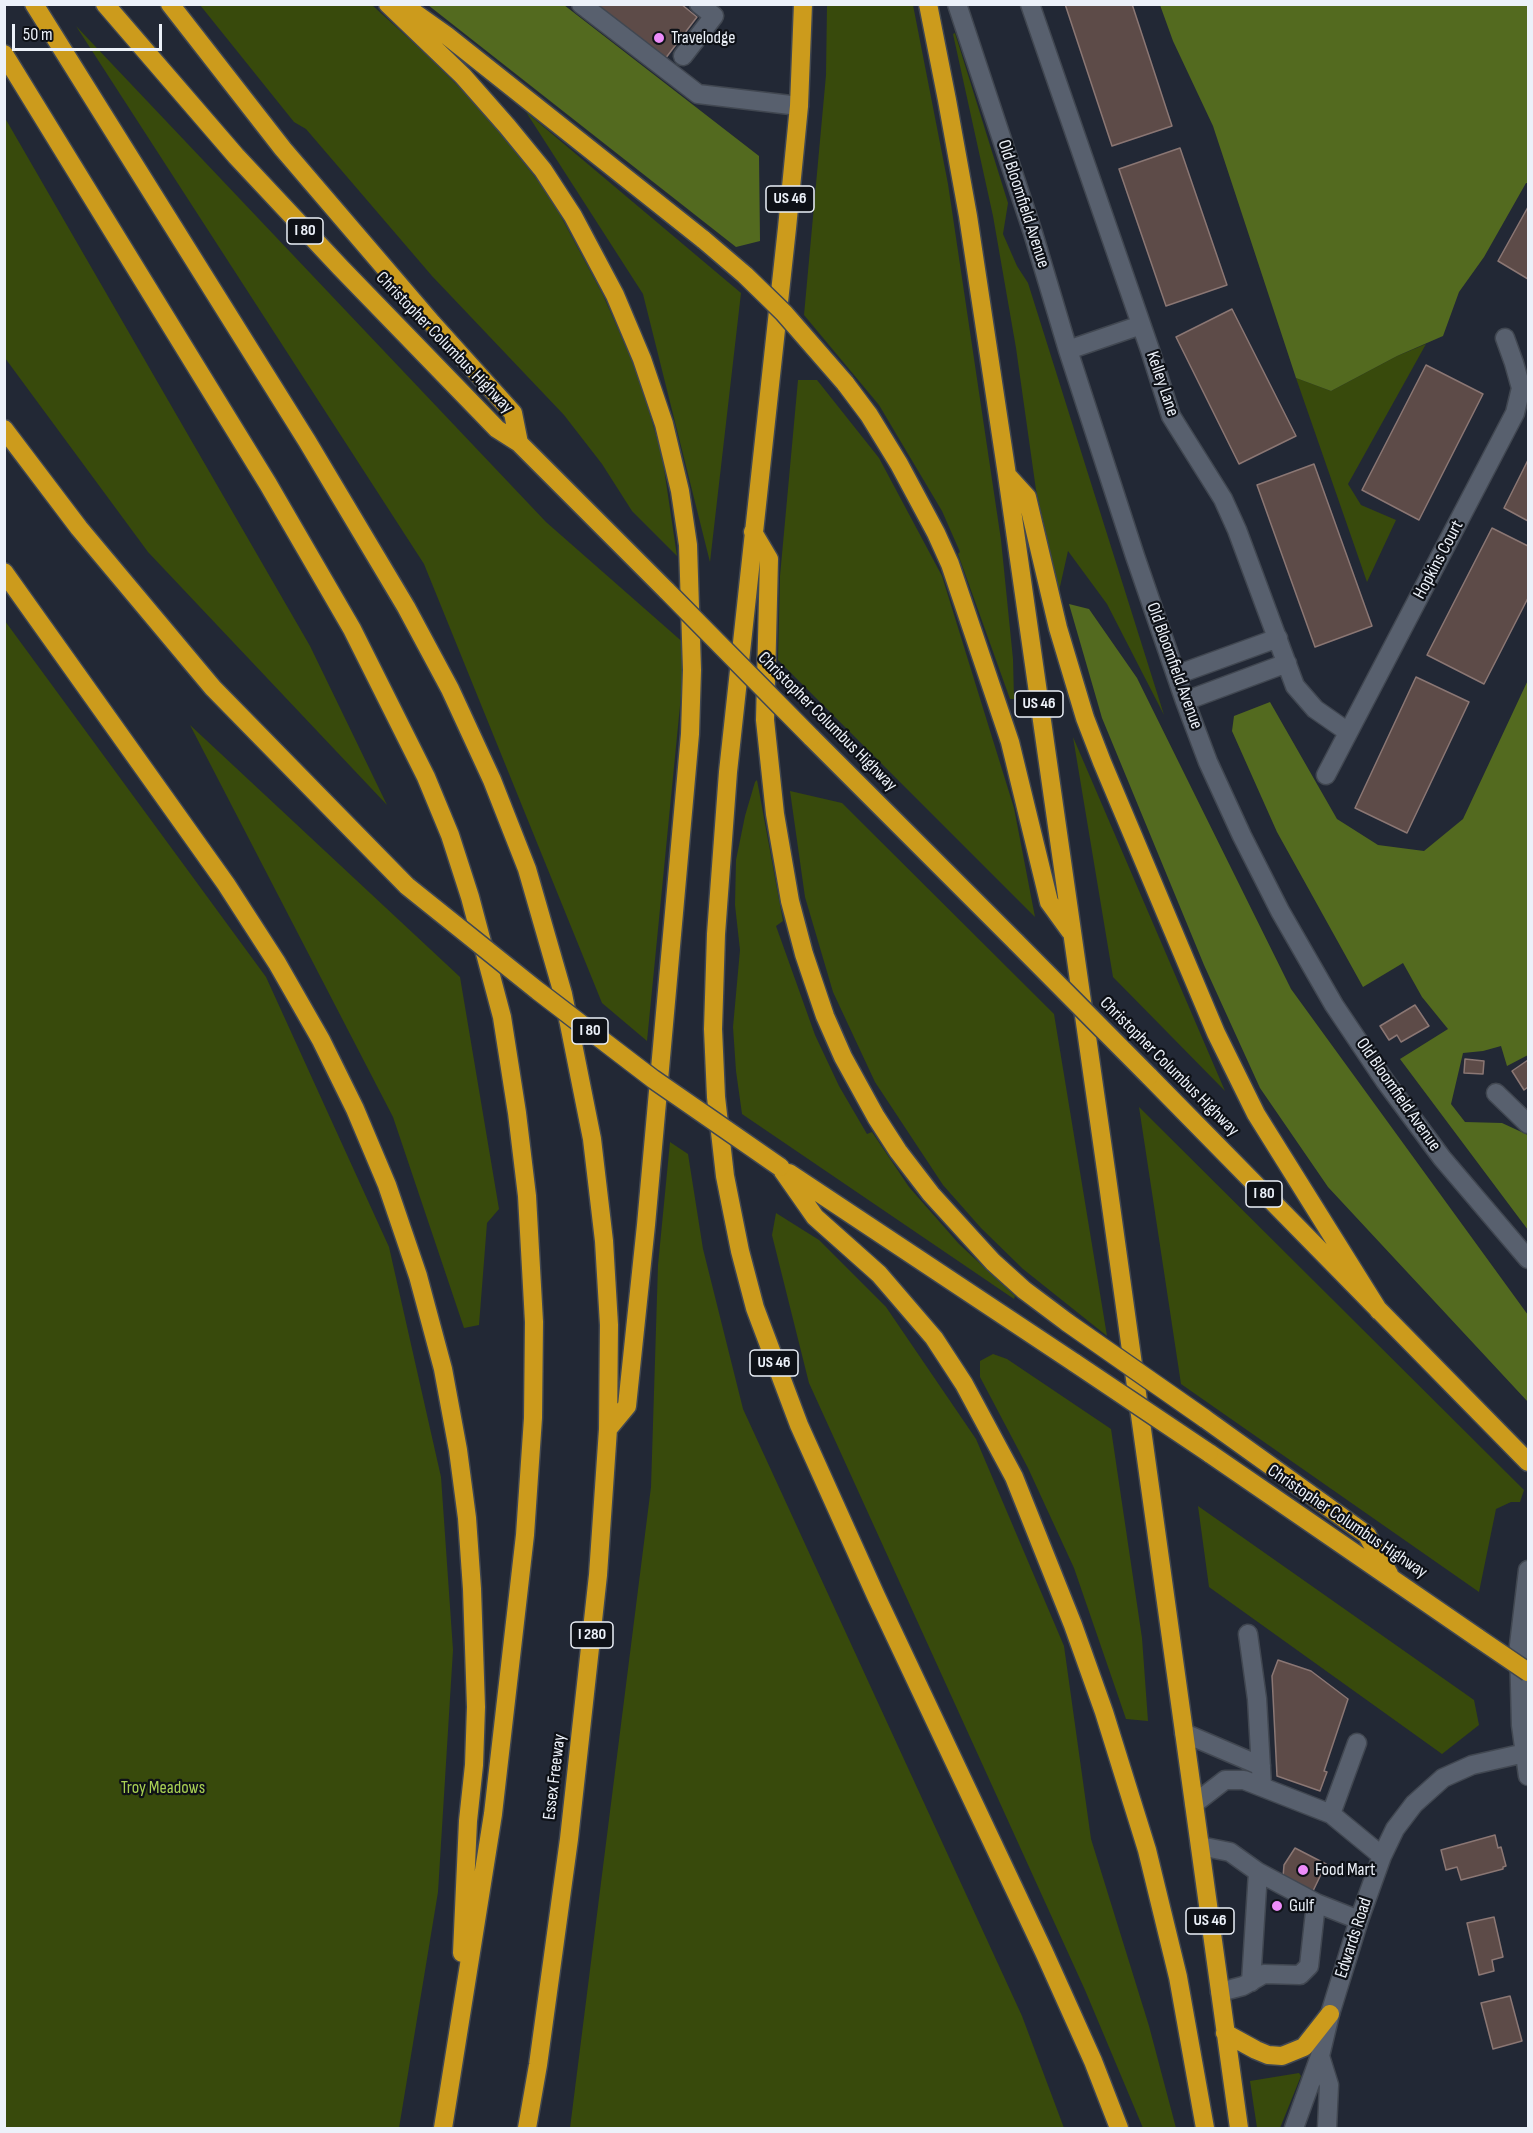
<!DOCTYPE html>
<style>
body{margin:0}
#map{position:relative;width:1533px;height:2133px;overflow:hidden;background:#222835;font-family:"Sofia Sans Condensed",sans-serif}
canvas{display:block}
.frame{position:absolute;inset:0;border:6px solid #ecf1f9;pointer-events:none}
.scale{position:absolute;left:12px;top:24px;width:150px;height:27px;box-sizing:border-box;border:3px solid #ecf1f9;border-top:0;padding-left:8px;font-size:18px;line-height:21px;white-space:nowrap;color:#ecf1f9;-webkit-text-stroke:4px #0e1117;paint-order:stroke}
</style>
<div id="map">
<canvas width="1533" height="2133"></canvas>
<div class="frame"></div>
<div class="scale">50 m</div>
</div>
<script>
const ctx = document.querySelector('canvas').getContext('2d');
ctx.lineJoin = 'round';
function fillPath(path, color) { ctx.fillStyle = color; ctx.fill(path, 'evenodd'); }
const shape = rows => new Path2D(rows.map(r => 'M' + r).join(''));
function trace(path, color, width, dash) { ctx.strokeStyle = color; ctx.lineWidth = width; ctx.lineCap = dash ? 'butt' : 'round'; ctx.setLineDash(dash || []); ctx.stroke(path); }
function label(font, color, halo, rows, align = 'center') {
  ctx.font = font + ' "Sofia Sans Condensed",sans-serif'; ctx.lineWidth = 4.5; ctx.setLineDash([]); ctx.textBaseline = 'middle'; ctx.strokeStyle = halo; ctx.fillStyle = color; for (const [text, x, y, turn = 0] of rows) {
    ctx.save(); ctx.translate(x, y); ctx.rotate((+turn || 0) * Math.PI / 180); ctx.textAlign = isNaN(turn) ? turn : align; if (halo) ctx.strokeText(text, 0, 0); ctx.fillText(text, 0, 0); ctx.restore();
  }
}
fillPath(shape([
 [200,5,372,5,427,55,483,111,550,196,603,295,638,374,662,455,677,556,632,511,602,464,564,415,432,276,306,129,294,122],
 [827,5,913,5,948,184,1001,540,1013,659,1014,699,1010,699,958,554,960,552,942,511,879,405,804,315,826,75],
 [76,26,546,522,686,645,647,1041,602,1003,424,564],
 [955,33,1008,203,1003,234,1017,266,1028,283,1164,715,1107,604,1068,551,1059,591,1036,490,1016,348,993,216,953,34],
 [526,112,741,293,710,562,643,294],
 [5,118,310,646,387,805,148,552,5,358],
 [1426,344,1348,484,1361,505,1396,520,1367,582,1296,378,1331,391,1397,356],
 [798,380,817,380,879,458,942,576,1014,808,1035,917,778,660,780,576],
 [5,621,266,977,389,1247,441,1477,453,1650,438,1892,399,2128,5,2128],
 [190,725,460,977,499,1209,487,1223,479,1325,464,1328,393,1117],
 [1073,737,1225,1091,1113,977],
 [757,780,783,921,776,926,815,1035,839,1086,867,1134,872,1132,909,1187,959,1244,1015,1296,1014,1299,742,1114,736,1071,733,1027,740,950,735,905,736,860,745,816,755,782],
 [790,791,842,803,1054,1014,1107,1336,1023,1269,981,1228,943,1185,875,1082,833,992,805,897],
 [1139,1107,1524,1490,1520,1502,1511,1502,1496,1509,1479,1592,1181,1384],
 [670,1142,688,1154,703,1249,743,1409,1022,2016,1064,2128,570,2128,651,1487,658,1265],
 [776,1213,819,1240,886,1307,976,1439,1064,1646,1091,1839,1149,2026,1176,2128,1143,2128,1085,1990,809,1383,772,1235],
 [993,1354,1007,1359,1111,1429,1142,1638,1148,1721,1126,1719,1074,1568,1028,1468,980,1377,980,1361],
 [1198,1506,1474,1700,1479,1725,1442,1754,1209,1587],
 [1299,2073,1301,2076,1280,2128,1257,2128,1250,2081]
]), '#384a0c');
fillPath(shape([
 [428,5,564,5,759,156,760,241,736,247],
 [1160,5,1528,5,1528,183,1526,183,1484,257,1459,292,1443,336,1397,356,1331,391,1296,378,1213,126,1173,41],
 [1069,604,1089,609,1137,678,1291,989,1528,1315,1528,1402,1328,1187,1260,1088,1204,965,1102,718],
 [1528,680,1528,1055,1507,1066,1501,1046,1483,1051,1463,1053,1451,1104,1465,1122,1502,1123,1528,1135,1528,1230,1400,1059,1448,1029,1422,997,1403,963,1363,987,1277,832,1232,731,1234,716,1270,702,1337,819,1378,845,1424,851,1463,819]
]), '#536a1f');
const building = shape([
 [593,4,681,4,697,17,665,59,593,4],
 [1065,4,1132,4,1172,126,1112,146,1065,4],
 [1180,148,1227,285,1166,306,1119,169,1180,148],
 [1528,207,1528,279,1498,261,1528,207],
 [1232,309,1296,436,1239,464,1176,337,1232,309],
 [1426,365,1483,394,1419,520,1362,490,1426,365],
 [1528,460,1528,521,1504,508,1528,460],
 [1314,464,1372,626,1315,647,1257,485,1314,464],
 [1492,528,1528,546,1528,598,1484,684,1427,655,1492,528],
 [1416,677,1469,702,1407,833,1355,808,1416,677],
 [1415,1005,1429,1026,1401,1042,1397,1035,1389,1040,1380,1026,1415,1005],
 [1465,1059,1484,1061,1483,1074,1464,1073,1465,1059],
 [1528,1060,1528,1087,1524,1090,1512,1071,1528,1060],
 [1278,1660,1311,1671,1348,1699,1324,1771,1327,1772,1320,1791,1277,1776,1272,1676,1278,1660],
 [1495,1835,1498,1848,1501,1847,1506,1866,1503,1867,1503,1869,1461,1880,1457,1867,1446,1870,1441,1850,1495,1835],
 [1295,1848,1326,1864,1313,1891,1283,1877,1284,1865,1295,1848],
 [1494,1917,1503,1957,1492,1960,1494,1971,1479,1975,1467,1923,1494,1917],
 [1510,1996,1522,2041,1493,2049,1481,2003,1510,1996]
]);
fillPath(building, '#5d4b48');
trace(building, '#8b7774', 1.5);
const minor = shape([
 [581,4,698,94,799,106],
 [957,4,1033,233,1068,350,1135,556,1185,701,1208,762,1242,836,1280,911,1334,1005,1385,1081,1442,1158,1528,1259],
 [1030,4,1150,350,1171,416,1223,499,1237,530,1295,686,1315,709,1348,732],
 [683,56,714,16,699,4],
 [1068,350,1141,325],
 [1176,675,1278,638],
 [1185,701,1287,663],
 [1326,775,1515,413,1521,388,1514,363,1505,338],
 [1496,1093,1528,1124],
 [1528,1570,1519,1645,1521,1725,1528,1776],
 [1248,1634,1257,1699,1262,1786],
 [1184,1733,1261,1766],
 [1194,1804,1225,1780,1244,1780,1331,1814,1382,1856],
 [1331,1814,1357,1743],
 [1200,1846,1230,1852,1258,1872,1316,1903,1359,1920],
 [1251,1982,1258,1872],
 [1220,1992,1243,1986,1264,1974,1300,1975,1309,1966,1316,1903],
 [1320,2056,1329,2085,1327,2128],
 [1294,2128,1320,2056,1330,2014,1359,1920,1382,1856,1395,1829,1414,1804,1443,1778,1472,1765,1525,1753]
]);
const highway = shape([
 [34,4,307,441,406,607,450,689,492,780,527,869,563,994,592,1139,604,1241,609,1325,608,1429,598,1575,569,1839,538,2065,527,2128],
 [105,4,236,156,340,267,497,429,519,443,667,591],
 [170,4,283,149,432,323,513,413,519,443],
 [388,4,463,76,507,126,543,170,573,216,615,295,642,359,664,424,680,491,688,545,692,670,690,734,646,1225,627,1406,608,1429],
 [402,4,446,35,704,240],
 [803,4,799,106,787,228,728,772,716,934,713,1029,716,1097,725,1176,740,1251,755,1308,799,1425,876,1596,1044,1952,1093,2061,1119,2128],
 [928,4,947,100,968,216,1007,475,1106,1170,1239,2128],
 [4,54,268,484,352,629,426,777,450,835,470,897,502,1017,517,1113,527,1196,534,1322,533,1418,525,1535,493,1814,443,2128],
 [845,383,869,415,899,464,936,533,950,564,1010,742,1049,902,1070,931],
 [4,429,79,528,213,688,407,886],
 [1007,475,1027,497,1058,628,1085,718,1102,762,1216,1033,1256,1114,1379,1311],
 [753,532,769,559,765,720,775,814,790,901,804,954,825,1016,843,1057,876,1117,898,1151,931,1194,993,1262,1024,1290,1068,1323],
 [4,572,226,884,277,963,321,1040,355,1109,387,1185,418,1276,443,1369,458,1450,467,1518,472,1589,476,1707,474,1765,468,1821,462,1953],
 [811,737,1016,942],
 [1149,1076,1528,1462],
 [780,1167,815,1217,879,1274,934,1338,964,1384,1014,1477,1073,1625,1104,1712,1147,1850,1178,1977,1205,2128],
 [789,1173,1075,1363],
 [1204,1418,1367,1535,1389,1574],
 [1209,1453,1478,1638],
 [1225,2033,1256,2050,1268,2055,1282,2056,1304,2047,1330,2014]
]);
trace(minor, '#414751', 21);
trace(highway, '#414751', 21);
trace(minor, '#58606e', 18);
trace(highway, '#cc9b1c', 18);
const highwayBridge = shape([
 [704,240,745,275,784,313,845,383],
 [667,591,811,737],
 [407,886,538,991,653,1079,780,1167],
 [1016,942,1149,1076],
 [1068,1323,1204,1418],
 [1075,1363,1209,1453],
 [1478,1638,1528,1672]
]);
trace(highwayBridge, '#414751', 21, []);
trace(highwayBridge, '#cc9b1c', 18);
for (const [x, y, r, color] of [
 [659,38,6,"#ed8cf9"],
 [1303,1870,6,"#ed8cf9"],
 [1277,1906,6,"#ed8cf9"]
]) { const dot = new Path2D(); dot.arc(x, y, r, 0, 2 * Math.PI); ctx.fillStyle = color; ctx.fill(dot); trace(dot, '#0e1117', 2); }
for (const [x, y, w] of [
 [790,199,48],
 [305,231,36],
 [1039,704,48],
 [590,1031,36],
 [1264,1194,36],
 [774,1363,48],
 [592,1635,42],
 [1210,1921,48]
]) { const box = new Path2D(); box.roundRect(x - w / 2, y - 13, w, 26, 4.5); ctx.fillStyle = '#0e1117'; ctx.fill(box); trace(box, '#ecf1f9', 1.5); }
label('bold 16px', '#ecf1f9', null, [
 ["US 46",790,199],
 ["I 80",305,231],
 ["US 46",1039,704],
 ["I 80",590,1031],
 ["I 80",1264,1194],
 ["US 46",774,1363],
 ["I 280",592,1635],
 ["US 46",1210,1921]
]);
label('18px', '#ecf1f9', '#0e1117', [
 ["Travelodge",671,38],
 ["Food Mart",1315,1870],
 ["Gulf",1289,1906]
], 'left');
label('18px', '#ecf1f9', '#0e1117', [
 ["Old Bloomfield Avenue",1023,204,72],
 ["Christopher Columbus Highway",444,343,46],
 ["Kelley Lane",1162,384,71],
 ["Hopkins Court",1439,560,-62],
 ["Old Bloomfield Avenue",1174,666,70],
 ["Christopher Columbus Highway",827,722,45],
 ["Christopher Columbus Highway",1169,1067,45],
 ["Old Bloomfield Avenue",1398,1095,55],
 ["Christopher Columbus Highway",1347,1522,34],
 ["Essex Freeway",555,1777,-83],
 ["Edwards Road",1354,1938,-72]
]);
label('18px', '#a9d154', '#0e1117', [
 ["Troy Meadows",163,1788]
]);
</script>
